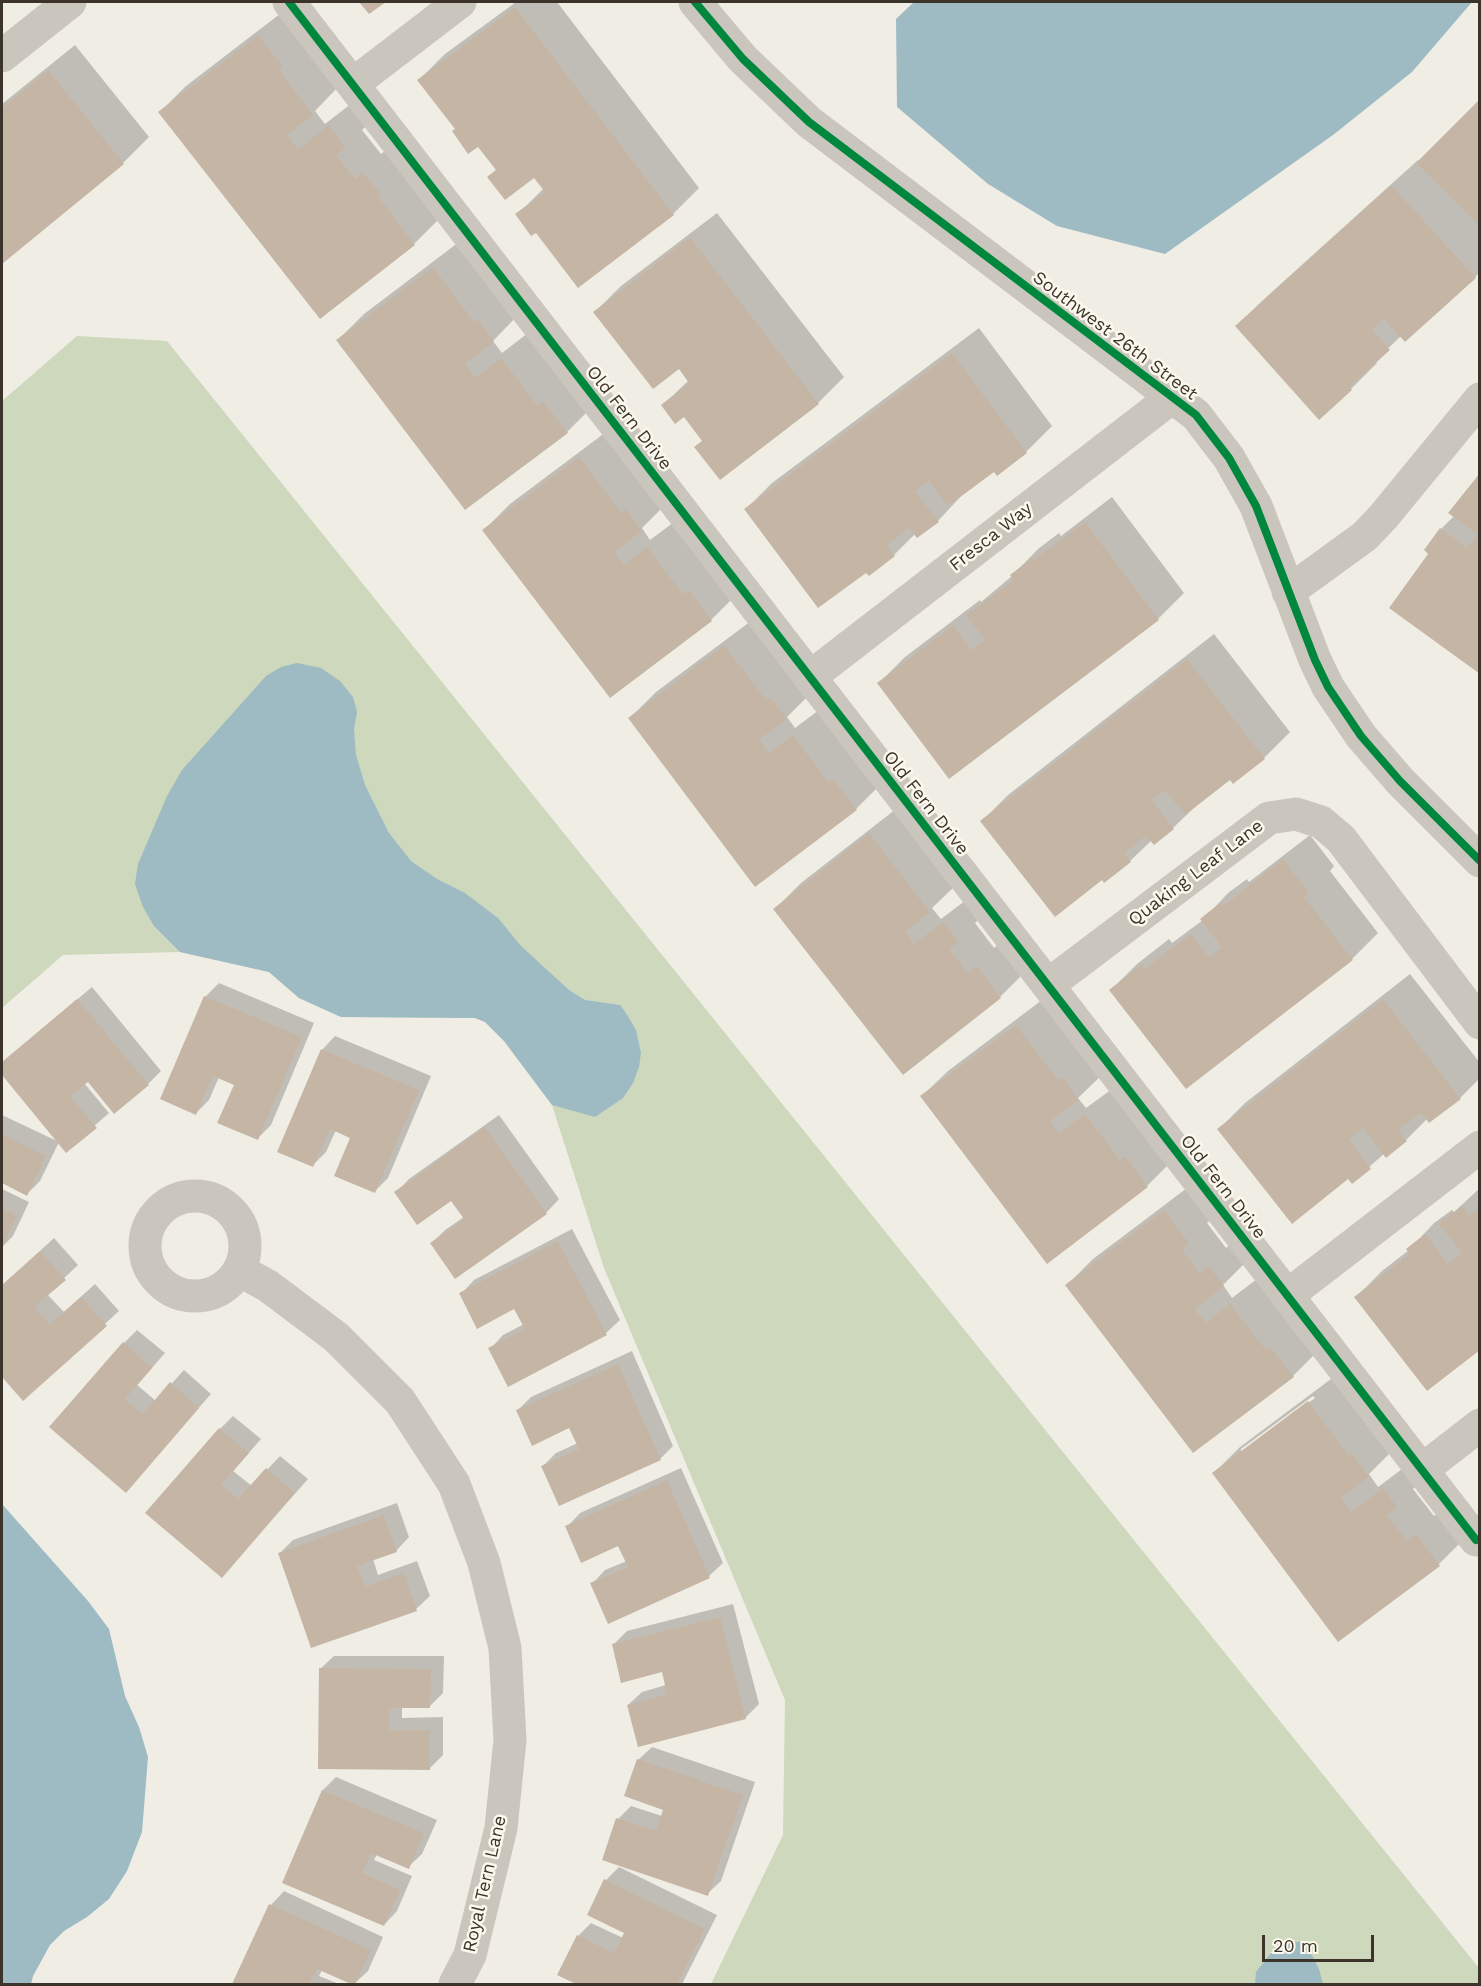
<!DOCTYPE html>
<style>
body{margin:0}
#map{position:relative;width:1481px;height:1986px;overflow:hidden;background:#f0ede4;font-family:"Work Sans",sans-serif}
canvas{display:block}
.frame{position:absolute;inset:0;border:3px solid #3c332a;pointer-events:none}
.scale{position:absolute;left:1262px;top:1935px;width:112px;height:27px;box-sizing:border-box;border:3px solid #3c332a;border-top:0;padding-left:8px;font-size:18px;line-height:21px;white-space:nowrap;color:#3c332a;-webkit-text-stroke:4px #fcf8ed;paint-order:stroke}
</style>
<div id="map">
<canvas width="1481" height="1986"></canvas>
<div class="frame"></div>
<div class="scale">20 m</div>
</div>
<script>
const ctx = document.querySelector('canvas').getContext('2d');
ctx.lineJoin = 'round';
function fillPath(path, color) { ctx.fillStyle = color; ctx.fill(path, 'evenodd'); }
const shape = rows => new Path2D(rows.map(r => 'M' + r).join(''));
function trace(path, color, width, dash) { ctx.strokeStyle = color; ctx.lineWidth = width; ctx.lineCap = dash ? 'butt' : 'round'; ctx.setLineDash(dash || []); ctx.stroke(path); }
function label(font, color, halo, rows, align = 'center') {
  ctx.font = font + ' "Work Sans",sans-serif'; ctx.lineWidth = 5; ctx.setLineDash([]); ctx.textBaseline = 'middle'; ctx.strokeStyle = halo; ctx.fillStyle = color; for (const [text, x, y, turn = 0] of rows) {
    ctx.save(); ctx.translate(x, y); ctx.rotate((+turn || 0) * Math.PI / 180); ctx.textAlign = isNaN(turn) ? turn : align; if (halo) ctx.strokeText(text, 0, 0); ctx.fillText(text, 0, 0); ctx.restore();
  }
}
fillPath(shape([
 [77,336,167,341,1479,1968,1479,1984,711,1984,783,1835,785,1700,604,1268,552,1105,504,1041,485,1022,475,1018,341,1017,299,998,269,972,180,952,63,955,2,1008,2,401]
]), '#cdd8bd');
fillPath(shape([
 [914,2,1472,2,1412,72,1333,135,1165,254,1057,226,988,184,897,107,896,19],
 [297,663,321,668,340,681,353,697,357,712,354,729,356,755,365,785,389,833,411,861,437,879,465,893,498,918,521,946,569,990,585,1000,620,1005,626,1013,636,1030,641,1053,639,1067,633,1083,623,1098,595,1117,552,1105,504,1041,485,1022,475,1018,341,1017,299,998,269,972,180,952,154,926,143,907,135,884,138,864,167,796,182,770,266,676,281,667],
 [2,1504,88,1601,109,1629,125,1696,139,1727,148,1757,142,1832,127,1871,109,1899,87,1917,64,1931,50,1945,33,1976,31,1984,2,1984],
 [1305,1941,1319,1969,1323,1984,1255,1984,1256,1972,1278,1944]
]), '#9ebbc3');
fillPath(shape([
 [516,2,557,2,699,188,673,214,536,231,517,215,544,188,535,175,489,177,497,169,478,145,456,129,419,80,445,54],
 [285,10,338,87,315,111,325,124,356,100,371,121,362,130,381,154,390,147,440,218,414,244,320,317,160,112,186,86],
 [75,45,149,137,123,163,2,262,2,104],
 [1480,101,1480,272,1475,277,1401,336,1375,361,1377,363,1351,389,1237,326,1263,300,1418,160,1419,162],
 [717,213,844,377,818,403,703,440,684,415,663,405,689,380,679,367,595,312,621,286],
 [459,242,519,314,493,341,502,353,528,333,593,406,567,432,338,340,364,314],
 [979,328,1052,426,1026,452,994,470,963,494,938,521,915,534,894,555,746,509,772,483],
 [606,432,667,503,642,528,650,540,674,522,737,594,711,620,611,696,484,530,510,504],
 [1480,474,1480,672,1430,553,1441,529,1454,516],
 [1112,497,1184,593,1158,619,949,777,879,683,905,657,980,600,981,602,1012,576,1038,549,1059,533,1061,536],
 [751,621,812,692,787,717,795,728,819,710,882,783,856,809,630,718,656,692],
 [1214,634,1290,732,1264,758,1233,782,1230,778,1200,802,1173,828,1155,843,1152,840,1130,861,1105,881,982,821,1008,795],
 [896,809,956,885,932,908,941,919,970,897,984,915,975,923,994,948,1003,941,1026,971,1000,997,904,1073,775,909,801,883],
 [1310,835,1334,866,1330,871,1378,933,1352,959,1186,1087,1111,990,1137,964,1169,939,1172,943,1203,920,1228,893,1247,879,1249,882],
 [1410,974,1480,1063,1480,1078,1460,1098,1430,1121,1427,1119,1406,1140,1386,1155,1385,1153,1352,1182,1348,1177,1219,1129,1245,1103],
 [219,983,314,1023,271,1125,258,1138,236,1084,219,1077,209,1100,196,1113,205,997],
 [92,987,161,1071,148,1084,88,1080,84,1083,109,1113,66,1151,2,1072,2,1063],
 [1042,1000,1104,1073,1078,1098,1086,1108,1112,1089,1173,1160,1147,1186,922,1096,948,1071],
 [335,1036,431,1076,388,1178,375,1191,352,1137,336,1130,326,1152,313,1165,322,1050],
 [2,1115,59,1142,40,1181,27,1194,2,1182],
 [499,1115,559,1199,546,1213,456,1277,432,1243,445,1230,464,1217,451,1199,396,1193,409,1179],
 [1191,1185,1214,1216,1207,1223,1226,1248,1235,1241,1249,1259,1223,1285,1232,1298,1257,1279,1319,1350,1293,1376,1067,1285,1093,1259],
 [1480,1188,1480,1348,1356,1297,1382,1271,1409,1250,1434,1223,1452,1210,1454,1212],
 [2,1189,29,1202,13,1236,2,1247],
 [572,1229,620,1320,606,1333,509,1385,490,1349,503,1335,524,1324,514,1307,461,1294,474,1280],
 [54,1238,78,1265,47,1294,64,1312,95,1284,119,1311,23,1399,2,1374,2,1286],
 [137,1330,165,1353,137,1385,156,1401,184,1370,211,1394,126,1491,124,1343],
 [632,1351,673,1446,660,1459,543,1466,556,1453,578,1443,570,1426,518,1410,531,1397],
 [1335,1376,1394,1449,1369,1474,1378,1487,1410,1463,1422,1480,1413,1489,1434,1516,1443,1509,1465,1538,1439,1564,1338,1640,1214,1473,1240,1447],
 [1313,1396,1315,1398,1241,1453,1241,1449],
 [233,1416,261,1439,233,1471,252,1486,280,1456,308,1479,222,1576,220,1429],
 [681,1468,723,1563,709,1576,609,1622,592,1584,605,1570,627,1561,619,1544,567,1527,580,1513],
 [397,1503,409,1537,396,1551,373,1559,378,1575,417,1561,430,1596,416,1609,280,1553,293,1540],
 [733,1604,759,1704,745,1718,628,1705,642,1692,666,1685,663,1671,613,1645,627,1631],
 [334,1656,444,1656,443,1693,430,1706,402,1706,402,1718,443,1717,443,1755,429,1769,320,1669],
 [652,1747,755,1782,721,1881,707,1894,618,1819,631,1806,662,1816,665,1810,638,1760],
 [336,1777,437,1820,422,1854,408,1867,377,1854,374,1860,412,1876,397,1911,384,1925,323,1790],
 [619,1867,717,1915,682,1984,580,1984,559,1974,578,1936,591,1923,623,1938,626,1932,606,1880],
 [284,1891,383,1937,368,1971,354,1984,322,1970,319,1976,339,1984,233,1984,271,1905]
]), '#0003');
fillPath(shape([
 [359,2,386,2,369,14],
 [515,7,674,215,578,288,536,233,531,236,515,214,545,192,534,178,505,200,487,177,496,170,478,147,468,154,452,131,455,129,417,80],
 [258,35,283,67,279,70,313,115,287,135,298,149,329,125,346,148,336,155,355,179,363,172,381,194,378,196,415,245,320,319,158,112],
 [48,70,124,164,2,264,2,108],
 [1480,99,1480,226,1416,163],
 [1391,185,1476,278,1405,342,1384,319,1372,330,1390,350,1349,387,1352,390,1319,420,1235,326],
 [690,237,819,404,720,480,694,447,702,441,684,417,675,424,661,405,689,383,679,369,653,389,593,312],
 [433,267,474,322,478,319,494,341,465,364,475,378,501,358,537,405,543,401,568,433,465,510,336,340],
 [952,353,1027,453,997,476,994,472,948,506,929,481,915,491,939,522,917,538,909,528,887,545,895,556,869,576,866,573,818,608,744,509],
 [579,457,621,512,626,509,642,531,614,552,624,565,647,547,683,594,689,590,712,621,610,698,482,530],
 [1480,473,1480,674,1389,608,1428,554,1424,550,1440,528,1467,548,1478,534,1448,513],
 [1085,522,1159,620,949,779,877,683,953,625,972,650,985,640,966,615,1014,580,1010,575,1032,558,1034,560],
 [724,645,766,700,770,697,787,719,759,740,769,753,793,735,828,782,833,779,857,810,755,887,628,718],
 [1187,659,1265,759,1233,784,1230,780,1185,815,1165,790,1152,800,1174,829,1154,845,1146,836,1124,853,1131,862,1104,883,1102,880,1055,917,980,821],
 [869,833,930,912,905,932,914,944,943,922,959,942,949,949,968,973,977,966,1001,998,903,1075,773,909],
 [1283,859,1309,893,1304,897,1353,960,1186,1089,1109,990,1142,964,1146,968,1191,934,1209,957,1222,947,1200,919,1220,903,1223,906],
 [204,996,302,1037,258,1140,217,1123,234,1085,213,1076,196,1115,160,1099],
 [77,999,149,1085,114,1114,88,1082,70,1096,97,1128,66,1153,2,1075,2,1062],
 [1383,999,1461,1099,1429,1123,1421,1113,1398,1130,1407,1141,1386,1158,1363,1128,1349,1139,1371,1169,1352,1184,1348,1179,1292,1224,1217,1129],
 [1016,1025,1058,1080,1062,1077,1079,1100,1050,1121,1059,1133,1085,1114,1120,1160,1125,1156,1148,1187,1047,1264,920,1096],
 [321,1049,419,1090,375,1193,334,1176,350,1138,330,1129,313,1167,277,1152],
 [485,1127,547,1214,455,1279,430,1243,464,1219,451,1201,417,1225,394,1192],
 [2,1134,46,1156,27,1196,2,1183],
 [1462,1206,1469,1216,1480,1208,1480,1350,1427,1391,1354,1297,1410,1254,1406,1249,1425,1234,1448,1264,1462,1253,1439,1224],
 [2,1208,17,1216,2,1248],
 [1164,1210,1189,1243,1182,1250,1200,1273,1209,1266,1224,1286,1195,1309,1205,1323,1230,1304,1266,1350,1270,1347,1294,1377,1193,1453,1065,1285],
 [558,1241,607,1335,508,1387,488,1348,525,1329,514,1309,477,1329,459,1293],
 [40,1251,66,1280,34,1307,50,1324,81,1297,107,1326,23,1401,2,1377,2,1285],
 [123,1342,152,1368,125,1399,143,1414,170,1382,199,1408,126,1493,49,1427],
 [618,1364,661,1460,559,1506,541,1466,579,1449,569,1428,532,1446,516,1410],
 [1308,1401,1349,1456,1352,1454,1369,1476,1341,1498,1351,1512,1383,1488,1397,1507,1387,1515,1407,1541,1416,1534,1440,1566,1338,1642,1212,1473],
 [219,1428,249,1453,221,1485,238,1499,266,1468,295,1493,222,1578,145,1513],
 [667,1480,710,1578,608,1624,590,1583,628,1567,618,1546,581,1563,565,1526],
 [384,1515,397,1552,357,1566,365,1587,404,1573,417,1611,311,1648,278,1553],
 [720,1617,746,1719,638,1747,627,1705,667,1694,662,1672,621,1683,612,1644],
 [319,1668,431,1669,430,1708,389,1708,389,1730,430,1730,430,1770,318,1769],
 [637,1759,743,1795,708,1896,602,1860,616,1818,656,1831,663,1810,624,1796],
 [322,1790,424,1833,409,1869,371,1853,362,1873,400,1890,384,1926,282,1883],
 [604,1879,705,1929,677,1984,576,1984,557,1975,577,1935,614,1953,624,1933,587,1915],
 [269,1904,371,1950,355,1984,351,1984,317,1969,309,1984,232,1984]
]), '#c5b5a4');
trace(shape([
 [289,2,1476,1540],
 [695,2,743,59,809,122,1196,415,1229,458,1256,506,1315,660,1328,687,1361,736,1400,781,1480,861],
 [2,56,70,2],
 [353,84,460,2],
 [1288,592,1365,536,1383,517,1480,399],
 [810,677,1171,398],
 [1048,985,1269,818,1296,814,1321,822,1341,839,1480,1023],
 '145 1246a50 50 0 1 1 100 0a50 50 0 1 1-100 0Z',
 [239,1270,268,1286,336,1337,400,1401,454,1484,484,1563,505,1648,510,1740,501,1828,470,1955,455,1984],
 [1288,1295,1480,1147],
 [1422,1470,1480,1425]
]), '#cac6bd', 33);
trace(shape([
 [289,2,1476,1540],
 [695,2,743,59,809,122,1196,415,1229,458,1256,506,1315,660,1328,687,1361,736,1400,781,1480,861]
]), '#00873e', 8);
label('18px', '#3c332a', '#fcf8ed', [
 ["Southwest 26th Street",1115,336,37],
 ["Old Fern Drive",629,418,52],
 ["Fresca Way",991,537,-38],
 ["Old Fern Drive",926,803,52],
 ["Quaking Leaf Lane",1196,873,-37],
 ["Old Fern Drive",1223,1187,52],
 ["Royal Tern Lane",485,1884,-77]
]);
</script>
